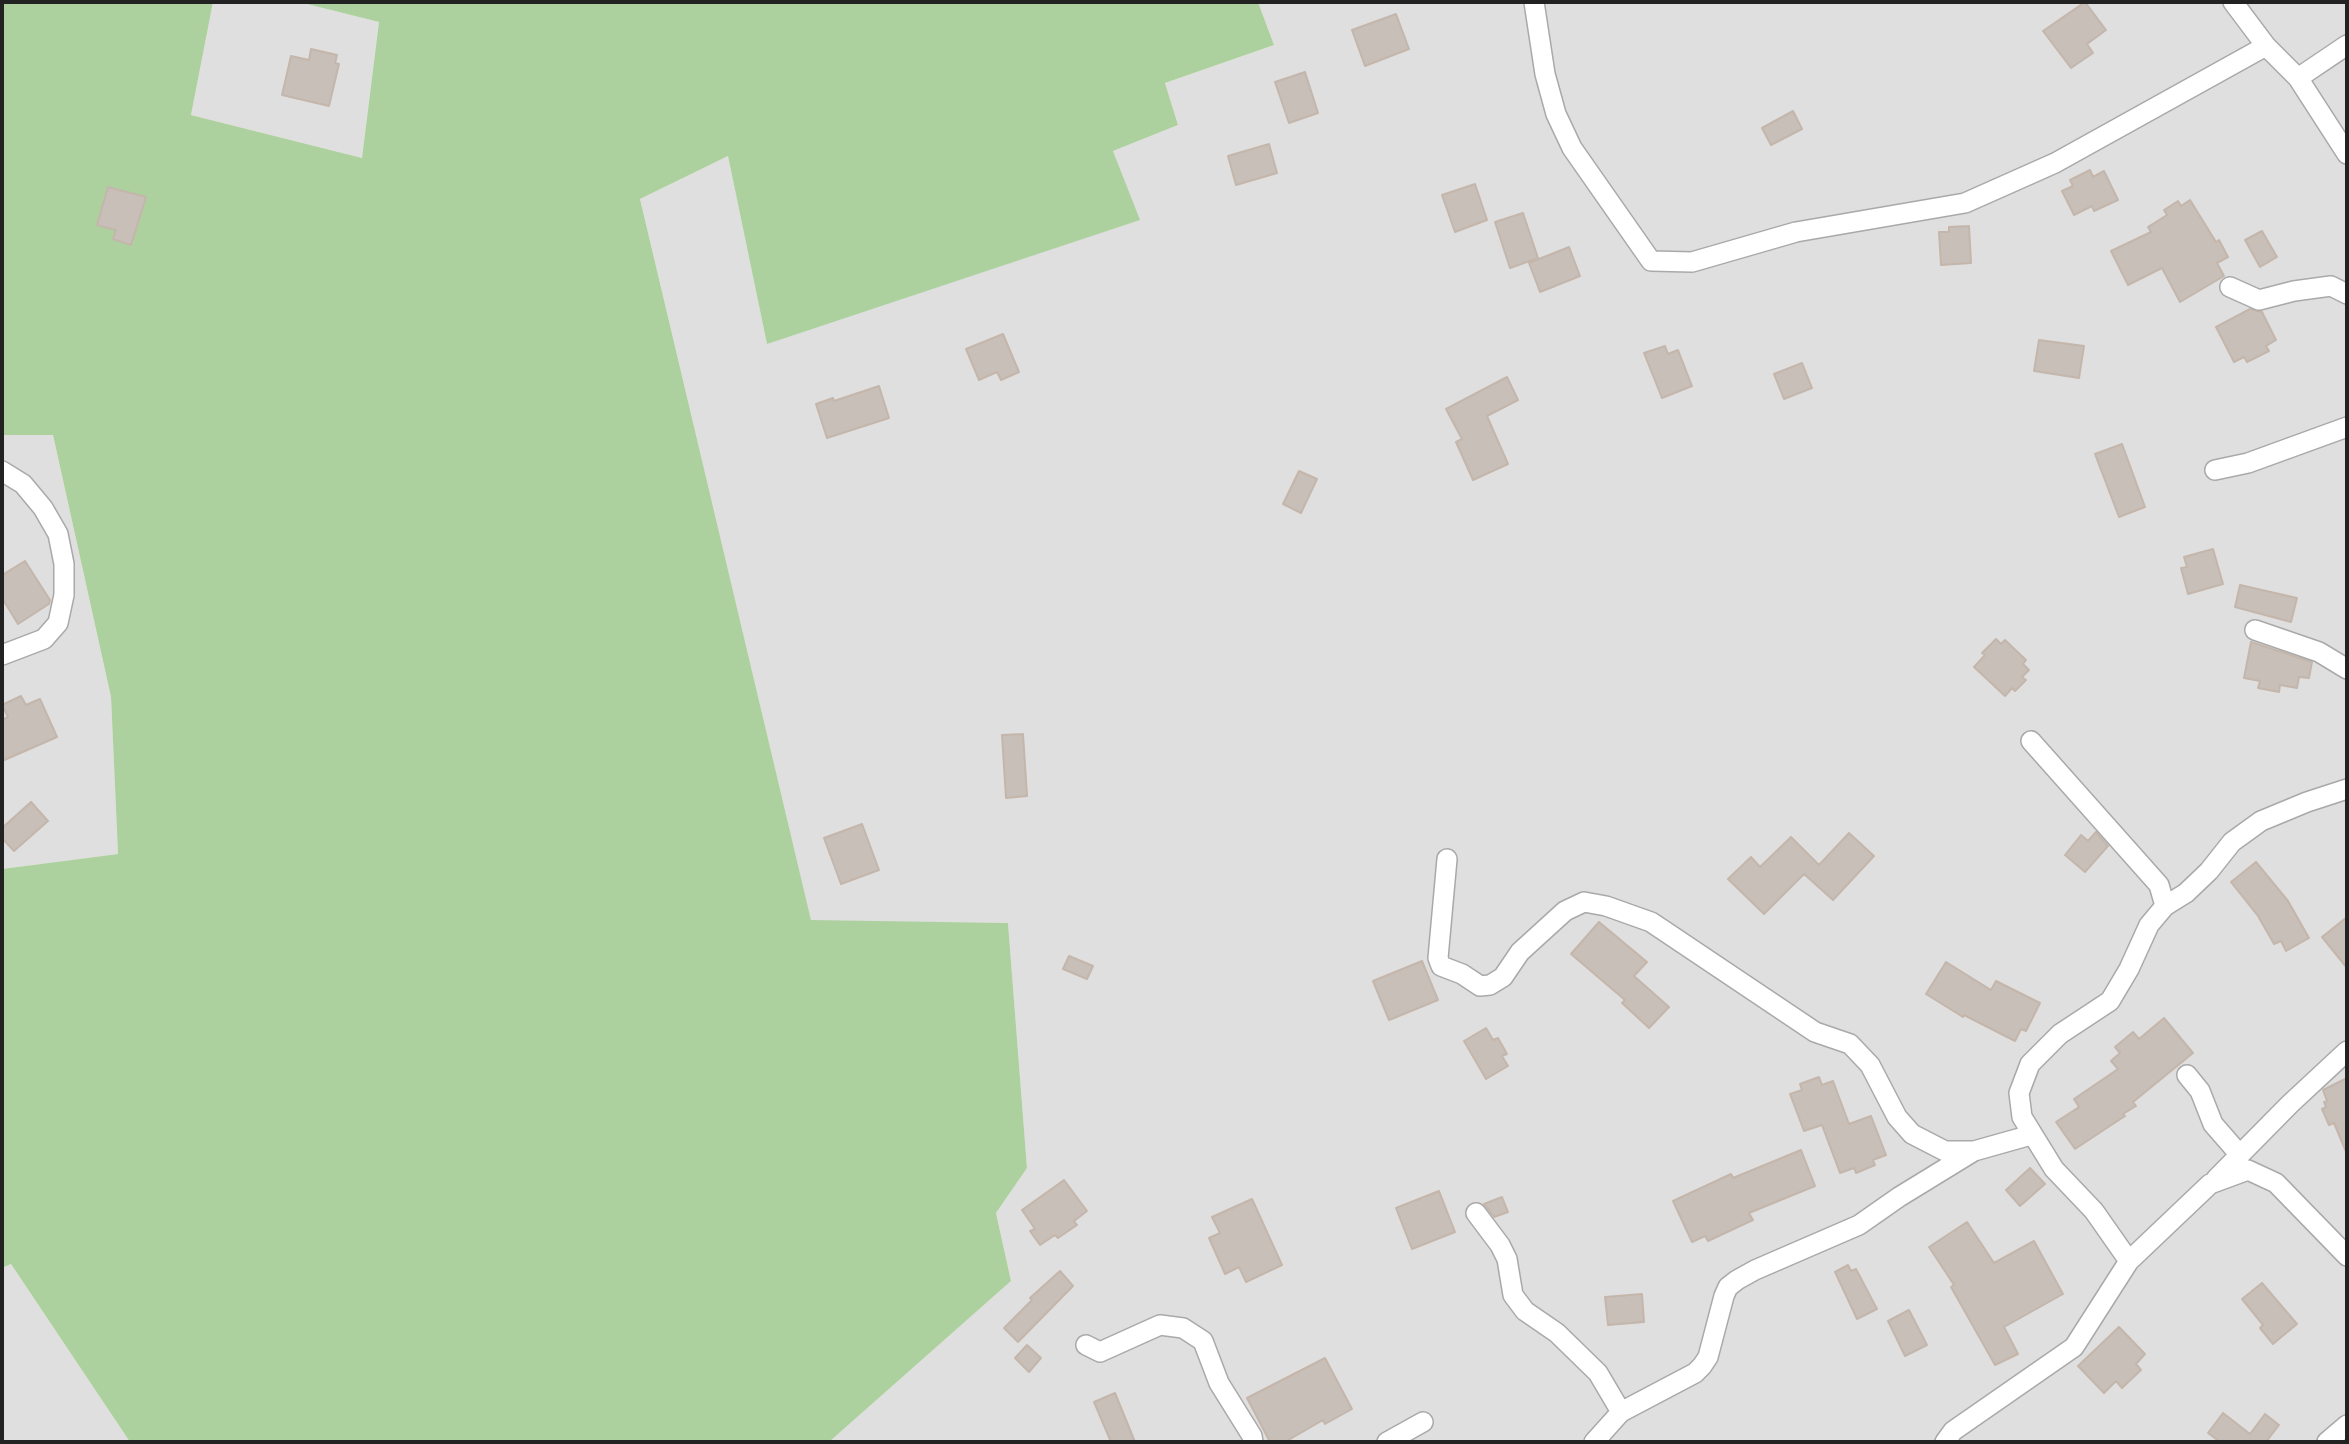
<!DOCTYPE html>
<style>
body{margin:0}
#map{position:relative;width:2349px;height:1444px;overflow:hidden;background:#f2efe9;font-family:"DM Sans",sans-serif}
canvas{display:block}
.frame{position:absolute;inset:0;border:4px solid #222;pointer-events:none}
</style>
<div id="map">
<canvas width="2349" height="1444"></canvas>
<div class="frame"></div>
</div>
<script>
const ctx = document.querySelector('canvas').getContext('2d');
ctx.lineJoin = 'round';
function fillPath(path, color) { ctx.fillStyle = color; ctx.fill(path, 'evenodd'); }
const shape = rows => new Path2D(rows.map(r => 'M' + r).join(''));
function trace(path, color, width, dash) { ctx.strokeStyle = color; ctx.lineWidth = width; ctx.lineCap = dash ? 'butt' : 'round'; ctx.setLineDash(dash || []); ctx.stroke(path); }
fillPath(shape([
 [213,2,299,2,379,22,362,158,191,115],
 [1258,2,2347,2,2347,1442,829,1442,1011,1281,996,1213,1027,1168,1008,923,811,921,640,199,728,156,767,343,1139,220,1113,151,1178,125,1165,83,1274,45],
 [2,435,53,435,111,697,118,854,2,869],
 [11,1264,130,1442,2,1442,2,1268]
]), '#e0dfdf');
fillPath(shape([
 [2,2,213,2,191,115,362,158,379,22,299,2,1258,2,1274,45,1165,83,1178,125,1113,151,1140,220,767,344,728,156,640,199,811,920,1008,923,1027,1168,996,1213,1011,1281,829,1442,130,1442,11,1264,2,1268,2,869,118,854,111,697,53,435,2,435]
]), '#add19e');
const building = shape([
 [2085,2,2106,30,2087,44,2093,53,2071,68,2043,31,2085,2],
 [1396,14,1409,49,1365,66,1352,30,1396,14],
 [311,49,337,55,335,63,339,64,329,106,282,95,291,56,309,60,311,49],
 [1305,72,1318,113,1289,123,1275,82,1305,72],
 [1793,111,1802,129,1771,145,1762,128,1793,111],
 [1269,144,1277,173,1236,185,1228,156,1269,144],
 [2090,170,2093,177,2104,171,2118,200,2094,211,2092,206,2074,215,2062,191,2073,186,2070,180,2090,170],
 [1475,184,1487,220,1455,232,1442,195,1475,184],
 [108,187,146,197,131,245,113,239,116,230,97,225,108,187],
 [2190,200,2216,242,2219,240,2228,257,2217,263,2224,276,2180,302,2162,268,2128,285,2111,251,2151,232,2148,227,2167,215,2164,210,2178,201,2181,206,2190,200],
 [1523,213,1538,258,1510,268,1495,222,1523,213],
 [1969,226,1971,263,1941,265,1939,232,1949,232,1949,227,1969,226],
 [2262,231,2277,257,2260,267,2245,240,2262,231],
 [1569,247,1580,276,1540,292,1529,263,1569,247],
 [2250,309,2262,312,2276,340,2266,346,2269,351,2247,362,2244,357,2234,362,2216,327,2250,309],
 [1003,334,1019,372,1001,380,997,372,979,380,966,349,1003,334],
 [2039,340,2084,346,2079,378,2034,371,2039,340],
 [1665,346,1668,354,1678,350,1692,386,1662,398,1644,353,1665,346],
 [1802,363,1812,388,1784,399,1774,374,1802,363],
 [1507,377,1518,400,1487,416,1508,464,1473,480,1456,442,1462,439,1446,409,1507,377],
 [879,386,889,418,827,438,816,404,833,398,834,401,879,386],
 [2122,444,2145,507,2119,517,2095,454,2122,444],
 [1299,471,1317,479,1301,513,1283,504,1299,471],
 [2213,549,2223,584,2188,594,2181,568,2187,567,2184,557,2213,549],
 [25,561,50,600,49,604,18,624,2,598,2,575,25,561],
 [2240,585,2297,598,2291,622,2235,607,2240,585],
 [1996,639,2001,644,2005,640,2026,660,2023,664,2029,670,2022,677,2026,680,2015,691,2012,688,2005,696,1974,667,1985,655,1982,653,1996,639],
 [2251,642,2312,662,2309,678,2299,677,2297,688,2280,685,2279,692,2258,688,2260,681,2244,678,2251,642],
 [21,696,26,705,40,699,57,737,2,761,2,720,8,717,2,705,21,696],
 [1023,734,1027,796,1006,798,1002,735,1023,734],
 [31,802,48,821,14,851,2,838,2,828,31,802],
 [862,824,879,870,841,884,824,838,862,824],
 [2096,832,2108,846,2085,872,2065,855,2081,835,2088,841,2096,832],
 [1849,833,1874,856,1833,900,1804,874,1764,914,1728,879,1751,857,1760,867,1791,837,1819,865,1849,833],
 [2256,862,2288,901,2309,938,2286,951,2281,941,2274,944,2258,916,2231,882,2256,862],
 [2347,917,2347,968,2322,937,2347,917],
 [1599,922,1647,962,1634,976,1669,1007,1649,1028,1622,1003,1625,1000,1571,954,1599,922],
 [1069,956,1093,966,1087,979,1063,969,1069,956],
 [1422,961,1438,1000,1389,1020,1373,981,1422,961],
 [1946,962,1991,990,1996,981,2040,1003,2026,1031,2021,1029,2015,1041,1964,1015,1963,1017,1926,994,1946,962],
 [2164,1018,2193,1053,2133,1102,2136,1106,2123,1114,2125,1116,2075,1149,2056,1122,2079,1107,2074,1099,2118,1069,2111,1061,2120,1053,2115,1047,2133,1032,2139,1039,2164,1018],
 [1486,1028,1493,1040,1498,1038,1507,1054,1502,1056,1508,1066,1486,1079,1464,1041,1486,1028],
 [1819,1077,1822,1085,1833,1081,1849,1124,1871,1116,1886,1155,1873,1160,1875,1165,1856,1173,1854,1168,1840,1173,1822,1125,1804,1131,1790,1094,1802,1090,1800,1084,1819,1077],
 [2347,1078,2347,1154,2334,1123,2329,1125,2322,1109,2326,1107,2324,1102,2327,1101,2323,1090,2347,1078],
 [1801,1150,1815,1186,1749,1213,1753,1220,1708,1241,1705,1236,1692,1242,1673,1201,1731,1174,1733,1178,1801,1150],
 [2030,1168,2045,1184,2020,1206,2006,1190,2030,1168],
 [1064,1180,1087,1211,1074,1221,1077,1225,1058,1238,1055,1235,1040,1245,1030,1231,1035,1229,1022,1210,1064,1180],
 [1439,1191,1455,1232,1412,1249,1396,1208,1439,1191],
 [1502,1197,1508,1212,1494,1217,1484,1204,1502,1197],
 [1252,1199,1282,1265,1246,1282,1239,1267,1225,1274,1209,1238,1220,1233,1212,1217,1252,1199],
 [1967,1222,1994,1263,2034,1241,2063,1294,2004,1327,2018,1354,1995,1365,1951,1287,1954,1285,1929,1247,1967,1222],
 [1848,1265,1851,1271,1856,1269,1877,1309,1857,1319,1835,1272,1848,1265],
 [1060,1271,1073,1286,1018,1342,1004,1328,1032,1300,1030,1298,1060,1271],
 [2262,1283,2297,1324,2273,1344,2260,1328,2263,1325,2242,1299,2262,1283],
 [1642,1294,1644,1322,1608,1325,1605,1297,1642,1294],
 [1909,1310,1927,1345,1905,1356,1888,1321,1909,1310],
 [2119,1327,2145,1354,2136,1364,2141,1370,2122,1388,2116,1381,2104,1393,2078,1366,2119,1327],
 [1027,1345,1041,1358,1029,1372,1015,1358,1027,1345],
 [1325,1358,1352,1409,1325,1424,1323,1420,1285,1442,1270,1442,1247,1398,1325,1358],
 [1115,1393,1135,1442,1111,1442,1094,1402,1115,1393],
 [2223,1413,2250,1434,2265,1414,2279,1425,2266,1442,2220,1442,2208,1433,2223,1413]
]);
fillPath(building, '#c7bfb8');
trace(building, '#c4b6ab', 2);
const minor = shape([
 [1534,2,1545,74,1556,114,1572,148,1651,261,1692,262,1796,232,1965,203,2055,163,2266,46],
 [2233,2,2266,46,2298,78,2347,154],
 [2298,78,2347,45],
 [2230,287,2259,300,2294,291,2331,286,2347,294],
 [2215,470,2248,463,2347,427],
 [2,471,23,484,43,508,58,534,64,564,64,595,58,623,44,639,2,655],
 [2255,630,2319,652,2347,669],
 [2031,741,2159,885,2165,906],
 [1447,859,1438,958,1441,966,1462,974,1480,986,1490,985,1503,977,1520,952,1565,911,1584,902,1606,906,1651,922,1815,1032,1850,1044,1870,1065,1897,1117,1912,1134,1945,1151,1974,1151],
 [2187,1075,2200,1091,2213,1124,2240,1155],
 [2216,1179,2290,1104,2347,1051],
 [1476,1213,1500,1245,1507,1259,1513,1295,1525,1311,1557,1333,1598,1373,1621,1412],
 [2129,1261,2094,1211,2054,1169,2022,1117,2019,1093,2030,1064,2060,1034,2110,1001,2129,969,2149,925,2165,906,2186,893,2209,871,2232,842,2261,821,2307,802,2347,789],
 [1086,1345,1100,1352,1160,1325,1183,1328,1203,1341,1219,1383,1252,1436,1253,1442],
 [1387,1442,1423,1422],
 [1594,1442,1621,1412,1695,1373,1702,1366,1708,1357,1724,1296,1728,1287,1737,1280,1755,1270,1859,1225,1899,1197,1974,1151,2031,1135],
 [1945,1442,1953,1431,2074,1347,2129,1261,2210,1184,2248,1170,2276,1183,2347,1256],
 [2327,1442,2347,1425]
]);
trace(minor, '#a9a9a9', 22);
trace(minor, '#fff', 19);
</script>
